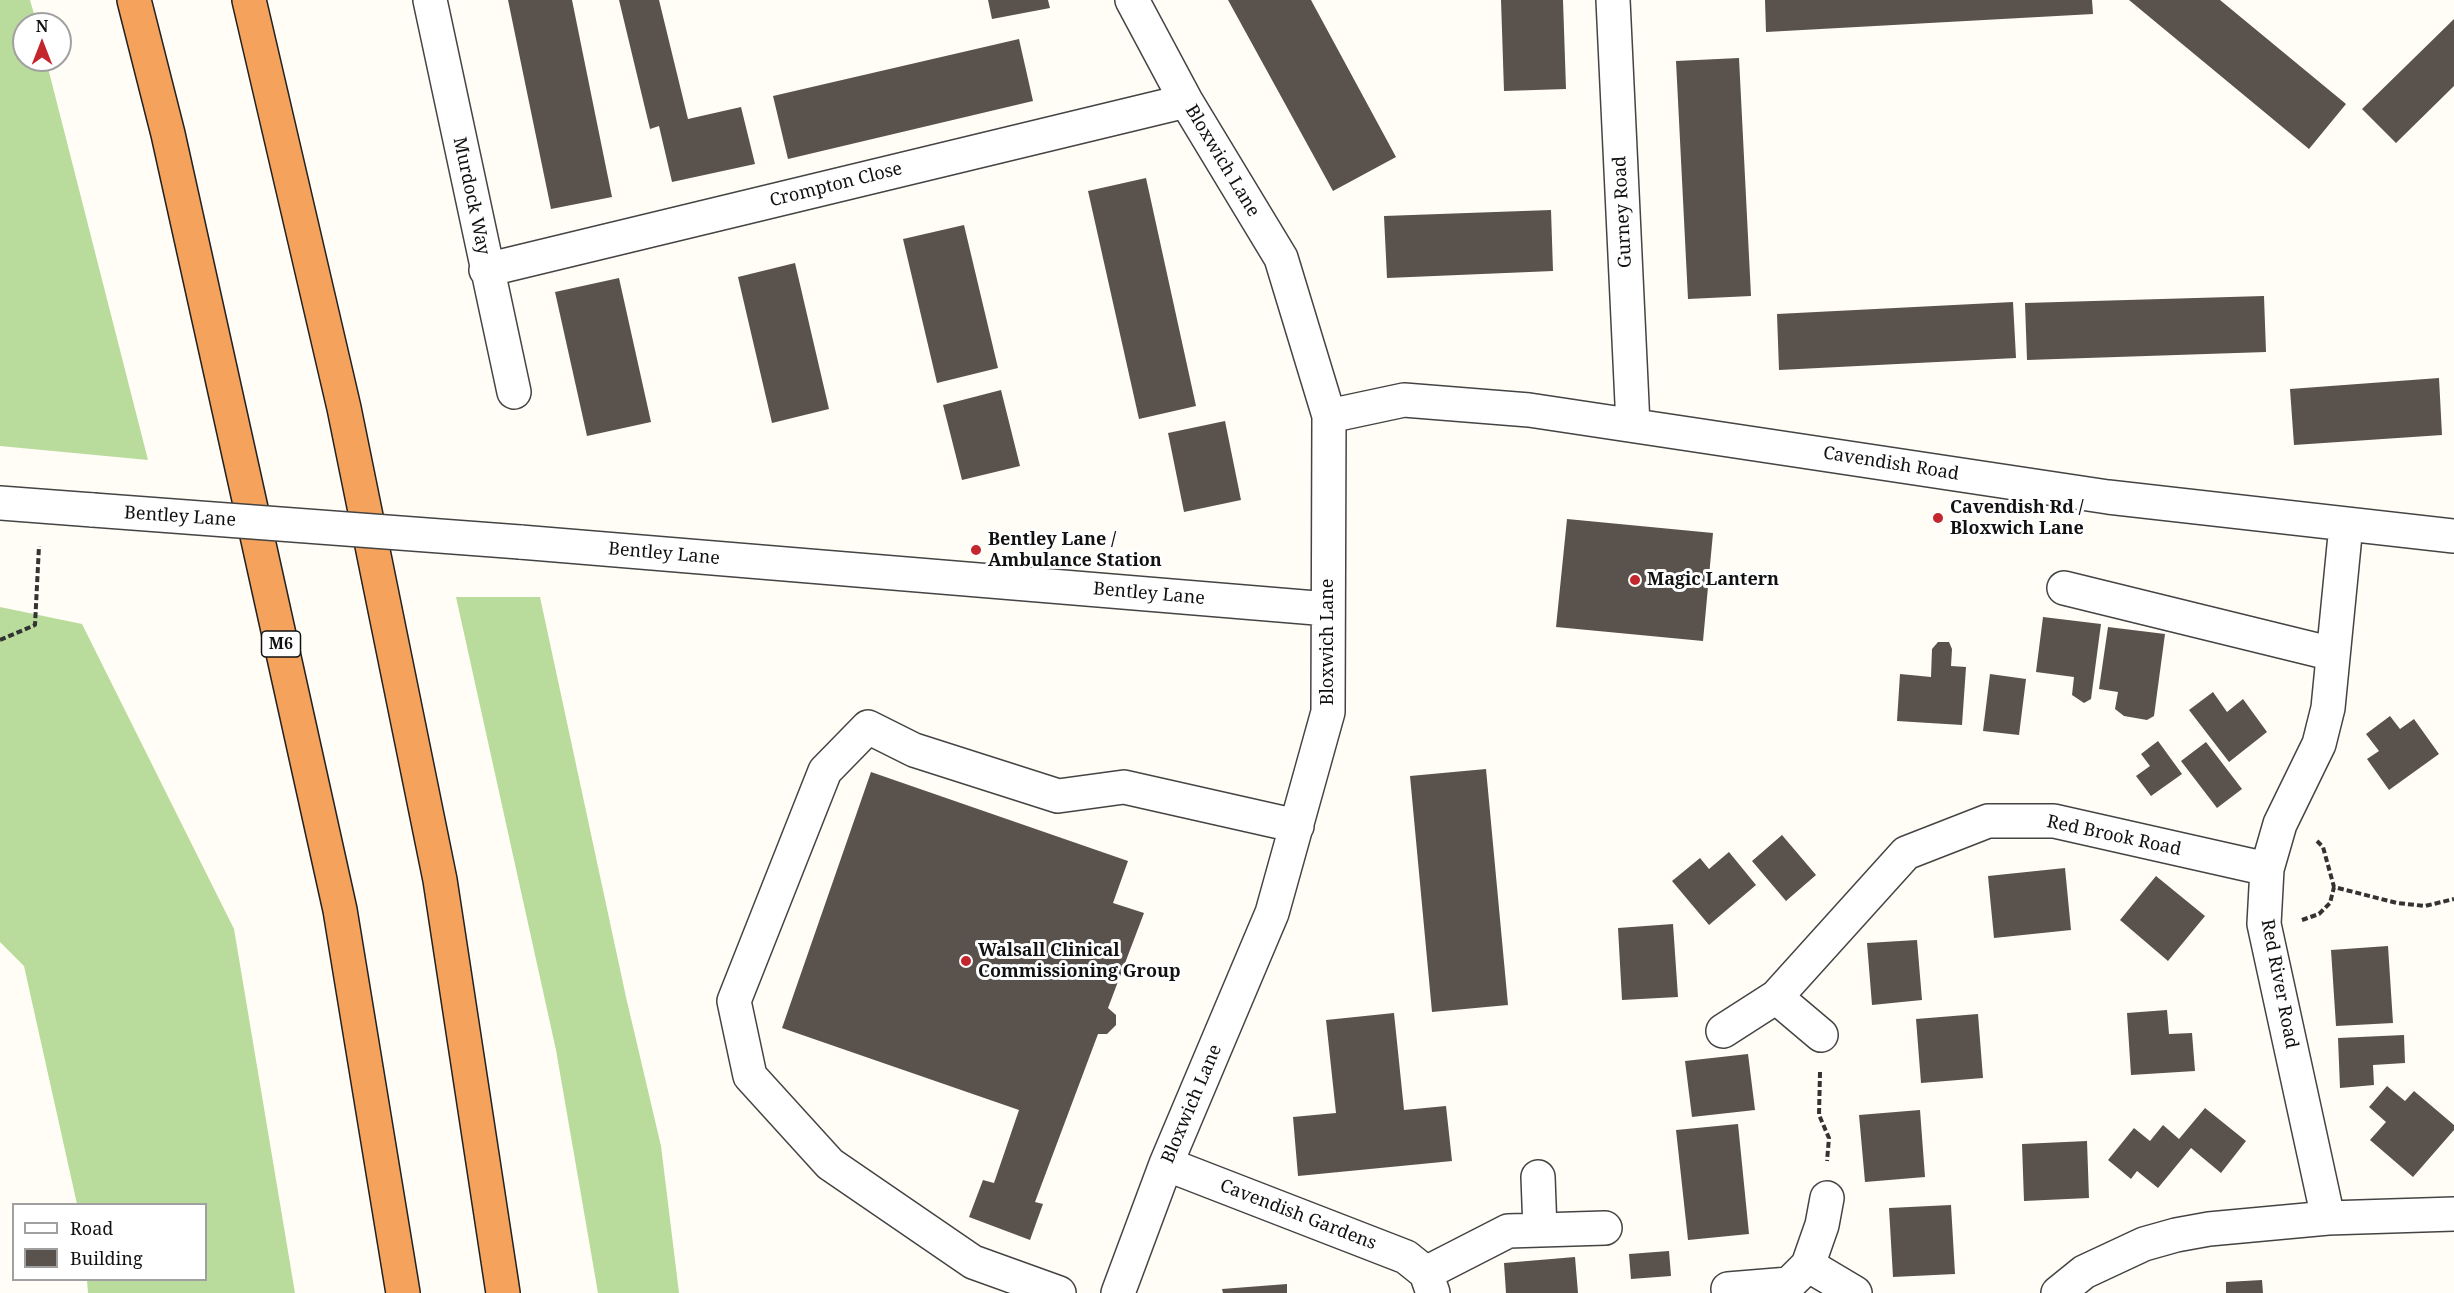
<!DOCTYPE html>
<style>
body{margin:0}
#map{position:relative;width:2454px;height:1293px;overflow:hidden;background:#fffdf5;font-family:"Noto Serif",serif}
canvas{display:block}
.legend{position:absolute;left:12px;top:1203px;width:195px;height:78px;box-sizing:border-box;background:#fff;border:2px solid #a0a0a0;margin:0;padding:8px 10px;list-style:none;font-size:18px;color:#111}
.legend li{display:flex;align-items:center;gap:12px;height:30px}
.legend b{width:30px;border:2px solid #a0a0a0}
.north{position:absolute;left:12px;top:12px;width:60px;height:60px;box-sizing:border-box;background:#fff;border:2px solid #a0a0a0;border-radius:50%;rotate:0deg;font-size:16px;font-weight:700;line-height:24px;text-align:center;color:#111}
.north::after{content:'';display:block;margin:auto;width:21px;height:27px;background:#c4262e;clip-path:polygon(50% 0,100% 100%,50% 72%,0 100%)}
</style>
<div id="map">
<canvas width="2454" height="1293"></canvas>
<ul class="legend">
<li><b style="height:8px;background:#fff"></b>Road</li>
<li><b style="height:16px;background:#5a524d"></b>Building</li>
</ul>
<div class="north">N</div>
</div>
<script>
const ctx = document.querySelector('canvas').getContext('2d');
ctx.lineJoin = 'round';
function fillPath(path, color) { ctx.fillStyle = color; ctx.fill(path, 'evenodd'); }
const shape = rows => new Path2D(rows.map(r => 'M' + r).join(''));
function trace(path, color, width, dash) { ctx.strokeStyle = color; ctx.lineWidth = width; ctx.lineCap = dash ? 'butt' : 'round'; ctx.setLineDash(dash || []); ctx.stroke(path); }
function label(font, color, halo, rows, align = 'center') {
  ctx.font = font + ' "Noto Serif",serif'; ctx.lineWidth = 6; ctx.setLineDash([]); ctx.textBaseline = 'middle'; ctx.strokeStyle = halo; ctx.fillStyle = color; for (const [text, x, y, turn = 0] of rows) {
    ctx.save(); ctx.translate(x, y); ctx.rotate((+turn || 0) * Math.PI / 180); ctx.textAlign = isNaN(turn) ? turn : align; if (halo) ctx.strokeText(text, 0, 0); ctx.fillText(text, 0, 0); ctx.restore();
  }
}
fillPath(shape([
 [0,0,30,0,37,24,24,24,24,60,46,60,148,460,0,446],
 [456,597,540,597,626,997,661,1146,679,1293,598,1293,556,1050],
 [0,607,82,624,234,929,295,1293,88,1293,87,1280,206,1280,206,1204,77,1204,24,966,0,942]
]), '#b9dc9c');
fillPath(shape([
 [508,0,572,0,612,197,551,209],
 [619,0,659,0,688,119,741,107,755,164,672,182,659,126,650,129],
 [988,0,1048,0,1050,8,992,19],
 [1228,0,1311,0,1396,157,1333,191],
 [1501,0,1563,0,1566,89,1504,91],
 [1765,0,2092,0,2093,14,1766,32],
 [2129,0,2220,0,2346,104,2309,149],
 [2454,19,2454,86,2396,143,2362,109],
 [1019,39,1033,101,788,159,773,96],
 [1739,58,1751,296,1688,299,1676,61],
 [1146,178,1196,406,1139,419,1088,191],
 [1551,210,1553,271,1387,278,1384,216],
 [964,225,998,368,937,383,903,239],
 [795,263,829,409,772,423,738,277],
 [619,278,651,422,587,436,555,292],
 [2264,296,2266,352,2027,360,2025,303],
 [2013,302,2016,358,1779,370,1777,314],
 [2439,378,2442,435,2294,445,2290,389],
 [1001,390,1020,466,962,480,943,405],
 [1225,421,1241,500,1184,512,1168,433],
 [1567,519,1713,533,1703,641,1556,627],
 [2043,617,2101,624,2091,699,2084,703,2072,695,2074,677,2036,672],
 [2108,627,2165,634,2154,716,2147,720,2124,716,2115,709,2118,692,2099,689],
 [1938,642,1949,642,1952,649,1951,666,1966,667,1962,725,1897,721,1900,674,1931,677,1932,649],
 [1990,674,2026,679,2019,735,1983,731],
 [2213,692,2227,712,2243,699,2267,732,2229,762,2189,710],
 [2390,716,2400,729,2414,719,2439,754,2389,790,2367,759,2379,751,2366,734],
 [2158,741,2182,774,2151,796,2136,776,2150,766,2141,754],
 [2206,742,2242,789,2217,808,2181,761],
 [1486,769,1508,1005,1432,1012,1410,776],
 [871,772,1128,861,1113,903,1144,913,1108,1008,1116,1015,1116,1025,1107,1034,1098,1034,1035,1202,1043,1204,1030,1240,969,1217,983,1180,994,1183,1019,1110,782,1028],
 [1782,835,1816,875,1786,901,1752,861],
 [1729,852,1756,885,1709,925,1672,881,1700,858,1709,869],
 [2065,868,2071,930,1994,938,1988,876],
 [2156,876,2205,916,2168,961,2120,920],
 [1673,924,1678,997,1622,1000,1618,928],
 [1917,940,1922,1000,1872,1005,1867,943],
 [2388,946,2393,1023,2336,1026,2331,950],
 [2167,1010,2169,1034,2192,1033,2195,1071,2131,1075,2127,1013],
 [1394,1013,1404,1110,1446,1106,1452,1161,1298,1176,1293,1117,1336,1113,1326,1020],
 [1978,1014,1983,1078,1921,1083,1916,1019],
 [2404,1035,2405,1063,2373,1065,2374,1085,2340,1088,2338,1038],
 [1748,1054,1755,1110,1692,1117,1685,1061],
 [2387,1086,2405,1101,2414,1091,2454,1125,2454,1130,2413,1177,2370,1140,2386,1122,2369,1107],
 [2205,1108,2246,1141,2221,1173,2191,1148,2158,1188,2137,1171,2131,1179,2108,1160,2134,1128,2150,1141,2163,1125,2179,1139],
 [1920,1110,1925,1177,1865,1182,1859,1115],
 [1738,1124,1749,1234,1688,1240,1676,1130],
 [2087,1141,2089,1198,2024,1201,2022,1144],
 [1951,1205,1955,1274,1893,1277,1889,1208],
 [1669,1251,1671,1276,1631,1279,1629,1254],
 [1575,1257,1578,1293,1506,1293,1504,1263],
 [2262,1280,2263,1293,2226,1293,2226,1282],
 [1287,1284,1287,1293,1223,1293,1222,1289]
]), '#5a524d');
const minor = shape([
 [430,0,514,392],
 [1613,0,1633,425],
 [486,270,1186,101],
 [1329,416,1404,400,1529,410,2108,497,2454,536],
 [0,503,93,510],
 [2346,525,2328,708,2319,744,2280,824,2267,869,2264,924,2328,1218,2454,1214],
 [520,542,1328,609],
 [2064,588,2333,654],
 [1776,997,1821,1035],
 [1723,1031,1776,997,1906,853,1988,821,2054,821,2267,869],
 [1166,1164,1406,1257,1426,1273,1433,1293],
 [1538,1177,1540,1230],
 [1827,1198,1822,1225,1808,1265,1855,1293],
 [1426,1273,1508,1231,1605,1228],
 [1728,1289,1789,1284,1808,1265],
 [1059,1293,973,1262,830,1164,750,1076,734,1001,825,771,868,727,914,750,1058,796,1124,787,1297,826],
 [1118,1293,1166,1164,1272,913,1328,712,1329,416,1281,258,1186,101,1132,0],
 [2058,1293,2084,1272,2144,1244,2176,1235,2209,1229,2328,1218]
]);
const highway = shape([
 [134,0,168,134,340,910,403,1293],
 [249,0,344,408,440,880,503,1293]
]);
trace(minor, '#444', 36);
trace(highway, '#222', 36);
trace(shape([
 [0,640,35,625,39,546],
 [2317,841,2323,847,2334,887,2397,903,2425,906,2454,899],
 [2302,920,2319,914,2330,903,2334,887],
 [1820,1072,1819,1115,1829,1138,1827,1161]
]), '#333', 4, [6, 3]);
trace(minor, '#fff', 33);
trace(highway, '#f5a25d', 33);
const minorBridge = shape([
 [93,510,520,542]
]);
trace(minorBridge, '#444', 36, []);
trace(minorBridge, '#fff', 33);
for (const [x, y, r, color] of [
 [1938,518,6,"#c4262e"],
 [976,550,6,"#c4262e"],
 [1635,580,6,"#c4262e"],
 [966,961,6,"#c4262e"]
]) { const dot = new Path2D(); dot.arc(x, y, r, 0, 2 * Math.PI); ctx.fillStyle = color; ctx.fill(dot); trace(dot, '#fff', 2); }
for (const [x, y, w] of [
 [281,644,39]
]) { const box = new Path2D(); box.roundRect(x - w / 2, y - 13, w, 26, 4.5); ctx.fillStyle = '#fff'; ctx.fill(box); trace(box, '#111', 1.5); }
label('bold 16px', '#111', null, [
 ["M6",281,644]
]);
label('18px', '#111', '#fff', [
 ["Bloxwich Lane",1222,161,59],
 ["Crompton Close",836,185,-14],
 ["Murdock Way",471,196,78],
 ["Gurney Road",1623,212,-93],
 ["Cavendish Road",1891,464,9],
 ["Bentley Lane",180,517,4],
 ["Bentley Lane",664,554,5],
 ["Bentley Lane",1149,594,5],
 ["Bloxwich Lane",1328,642,-90],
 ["Red Brook Road",2114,836,12],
 ["Red River Road",2279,984,79],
 ["Bloxwich Lane",1192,1104,-67],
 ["Cavendish Gardens",1298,1215,21]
]);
label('bold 18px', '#111', '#fff', [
 ["Cavendish Rd /",1950,508],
 ["Bloxwich Lane",1950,529],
 ["Bentley Lane /",988,540],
 ["Ambulance Station",988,561],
 ["Magic Lantern",1647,580],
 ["Walsall Clinical",978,951],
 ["Commissioning Group",978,972]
], 'left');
</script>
